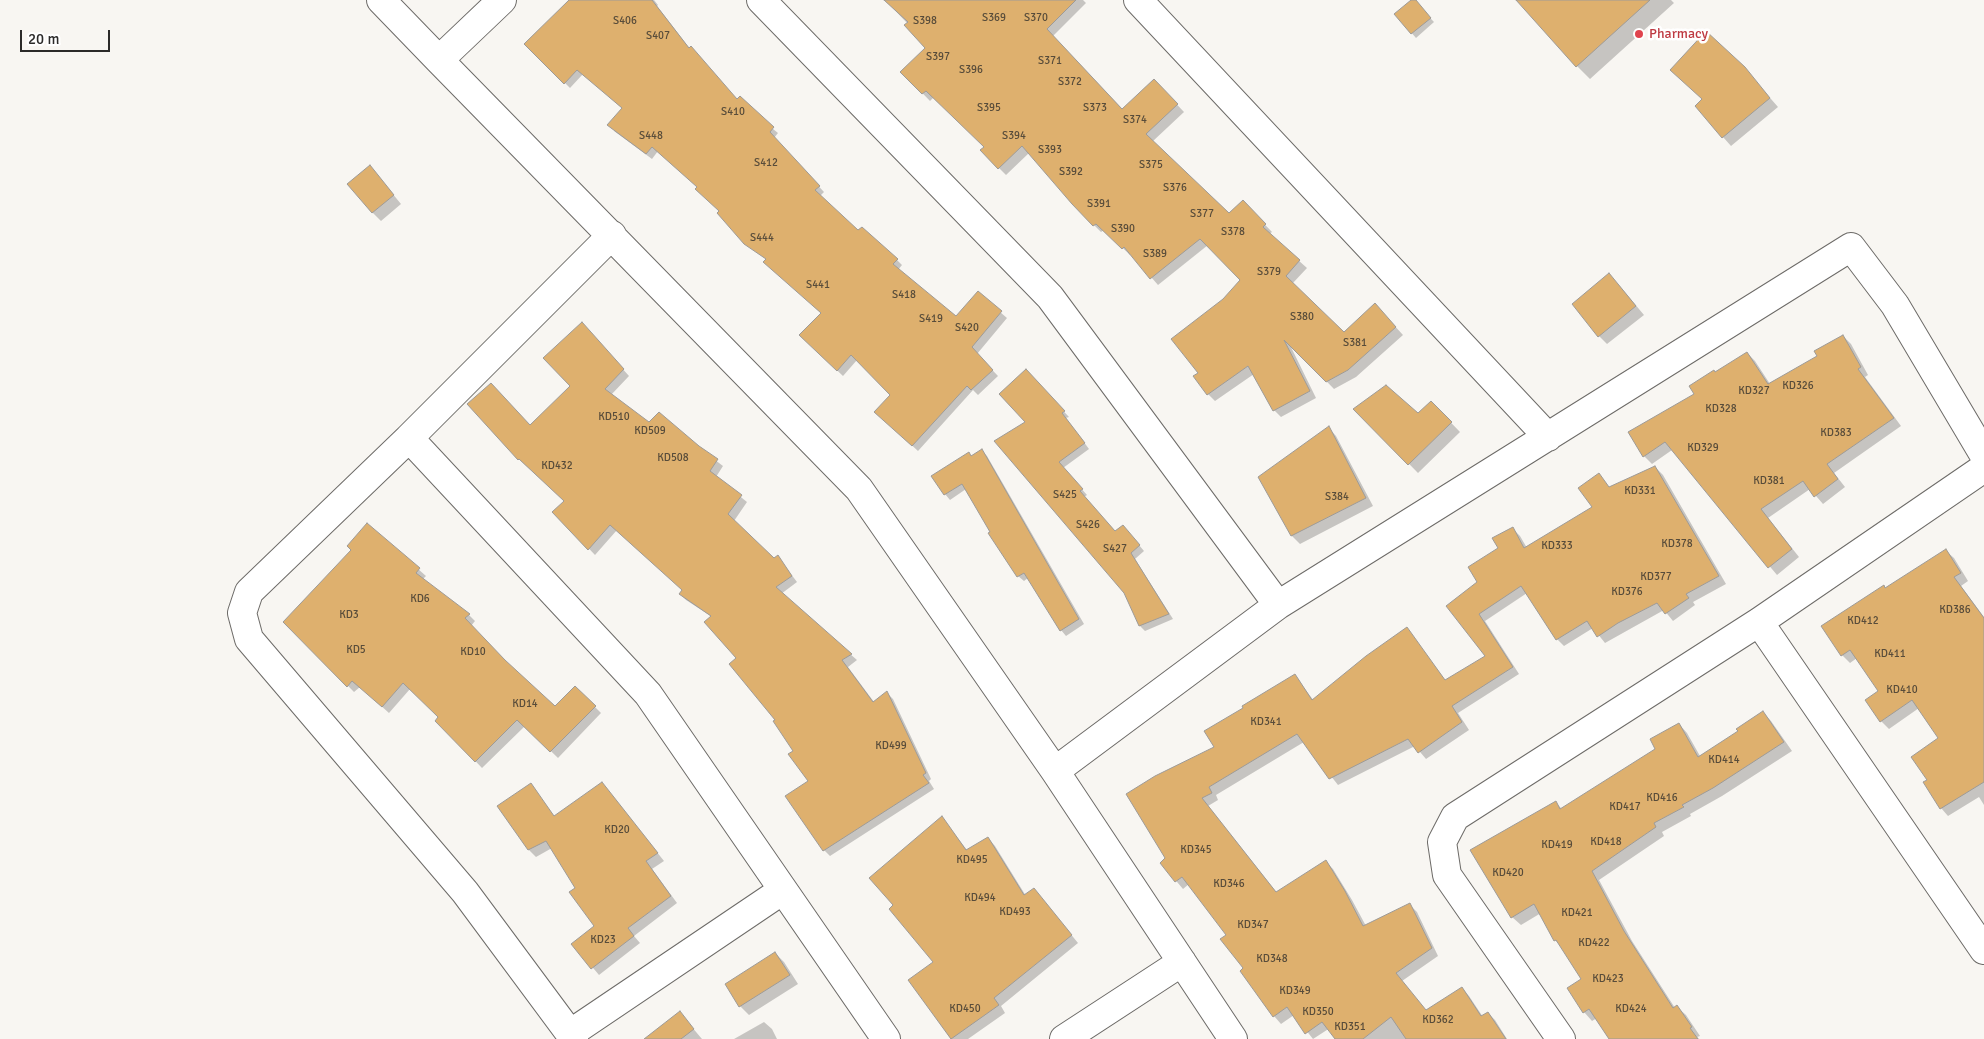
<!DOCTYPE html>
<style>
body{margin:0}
#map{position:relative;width:1984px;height:1039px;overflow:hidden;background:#f8f6f2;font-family:Signika,sans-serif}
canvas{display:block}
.scale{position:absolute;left:20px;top:30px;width:90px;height:22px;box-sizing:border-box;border:2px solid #2b2a29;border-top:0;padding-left:6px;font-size:15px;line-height:18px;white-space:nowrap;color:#2b2a29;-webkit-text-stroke:4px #fff;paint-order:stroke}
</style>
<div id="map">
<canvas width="1984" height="1039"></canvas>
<div class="scale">20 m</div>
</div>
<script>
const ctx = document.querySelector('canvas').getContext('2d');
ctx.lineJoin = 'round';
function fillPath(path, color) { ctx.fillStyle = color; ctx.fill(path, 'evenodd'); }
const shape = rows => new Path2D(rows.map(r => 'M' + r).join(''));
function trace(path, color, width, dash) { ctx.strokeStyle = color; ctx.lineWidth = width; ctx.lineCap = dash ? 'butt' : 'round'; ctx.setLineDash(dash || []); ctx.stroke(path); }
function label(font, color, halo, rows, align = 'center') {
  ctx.font = font + ' Signika,sans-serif'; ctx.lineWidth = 5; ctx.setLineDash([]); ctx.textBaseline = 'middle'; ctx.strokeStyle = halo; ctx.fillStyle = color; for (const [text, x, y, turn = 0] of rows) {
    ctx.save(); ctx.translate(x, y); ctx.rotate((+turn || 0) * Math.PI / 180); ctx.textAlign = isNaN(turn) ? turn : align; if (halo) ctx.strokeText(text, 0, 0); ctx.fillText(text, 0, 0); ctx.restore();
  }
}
fillPath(shape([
 [571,0,654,0,658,5,657,6,690,49,737,100,778,133,774,138,824,192,820,196,858,232,897,260,902,265,898,270,956,318,978,293,1007,318,977,354,998,376,978,395,973,390,918,451,882,418,892,395,857,360,843,376,800,335,822,314,767,260,745,243,721,211,699,187,658,151,652,159,614,131,623,109,583,74,570,88,526,44],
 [885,0,1083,0,1086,3,1053,36,1123,110,1154,80,1184,112,1152,142,1229,215,1250,209,1272,232,1269,234,1307,268,1292,284,1343,334,1382,312,1403,335,1356,377,1334,389,1289,343,1316,398,1281,417,1274,410,1254,374,1215,401,1208,394,1200,373,1224,300,1242,280,1208,245,1158,285,1131,254,1130,255,1104,230,1101,232,1094,225,1029,153,1006,175,982,151,986,147,934,97,930,101,902,72,927,48,908,24],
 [1413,0,1434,22,1416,38,1396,15],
 [1536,0,1671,0,1674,3,1590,79,1577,66],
 [1744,68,1778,107,1731,146,1723,137],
 [378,176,401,204,381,221,372,212],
 [1618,284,1644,315,1607,344,1599,336],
 [588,330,629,376,611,395,649,423,698,447,723,466,716,477,747,502,734,521,773,560,778,557,797,582,781,594,857,660,848,667,874,702,887,693,893,699,931,779,929,781,934,789,830,856,824,850,809,781,795,751,712,617,686,600,680,594,683,590,617,530,595,555,554,512,566,502,519,459,530,427,572,387],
 [1843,336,1851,344,1868,375,1865,377,1901,426,1834,473,1845,487,1823,504,1810,489,1768,518,1799,557,1777,575,1672,450,1652,464,1644,456,1696,394,1716,374,1747,353,1755,361,1770,384,1819,356],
 [1026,371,1069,417,1066,418,1089,449,1063,468,1087,495,1084,497,1116,532,1128,532,1144,551,1135,559,1173,619,1145,631,1140,626,1126,592,1026,422],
 [1431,402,1460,432,1418,473,1355,409,1418,415],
 [1329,428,1336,436,1373,506,1300,544,1292,536,1260,478],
 [982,451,987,456,1084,624,1066,636,1061,630,1028,578,1024,581,1018,576,966,489,950,500,945,494],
 [1655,467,1663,475,1726,584,1693,602,1695,605,1673,621,1664,610,1605,643,1593,628,1564,646,1557,639,1527,593,1485,621,1519,674,1458,713,1469,730,1426,759,1415,746,1338,785,1304,742,1216,795,1218,800,1208,806,1277,893,1326,862,1333,869,1352,900,1366,926,1410,905,1417,912,1438,956,1402,981,1427,1012,1462,988,1469,996,1483,1017,1488,1013,1495,1020,1507,1039,1336,1039,1330,1028,1313,1039,1294,1015,1281,1024,1274,1016,1228,935,1189,884,1183,889,1161,863,1167,859,1215,748,1245,709,1295,676,1314,701,1406,628,1446,681,1486,657,1447,606,1479,582,1512,528,1520,536,1527,548,1594,507,1598,474,1610,488],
 [367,524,426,576,422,580,469,615,475,621,471,626,507,664,555,708,575,687,601,713,558,758,525,726,482,768,437,721,440,717,410,689,389,713,360,687,354,692,285,622,353,551],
 [1946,551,1954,558,1968,581,1961,586,1984,617,1984,805,1979,797,1948,816,1941,808,1928,780,1940,739,1919,708,1889,729,1881,721,1879,691,1857,658,1850,663,1842,655,1886,589],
 [1763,712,1771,721,1792,751,1722,796,1690,814,1691,816,1662,832,1664,836,1599,880,1632,941,1675,1008,1677,1007,1686,1015,1700,1036,1697,1037,1699,1039,1610,1039,1597,1018,1592,1021,1584,1012,1583,979,1561,946,1555,940,1541,913,1521,925,1512,917,1556,803,1562,809,1657,749,1679,724,1687,733,1700,756,1739,732],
 [602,783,664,861,652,869,677,903,634,936,640,943,599,975,573,944,596,927,576,888,552,848,536,857,529,850,530,785,555,817],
 [942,818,967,850,988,838,995,846,1026,896,1034,889,1078,943,1001,1006,1005,1013,968,1039,951,1039,910,980,935,963,894,905],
 [775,953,784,962,798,984,749,1015,740,1006],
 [680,1013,702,1039,646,1039],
 [764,1022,772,1029,777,1039,734,1039]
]), '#0003');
const building = shape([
 [569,0,652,0,689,48,691,46,737,99,740,96,774,127,770,132,820,186,815,190,858,230,862,227,898,259,893,264,956,316,978,291,1002,311,972,347,993,370,971,390,967,386,912,446,874,412,890,395,851,355,837,371,799,335,821,313,763,262,766,259,744,244,717,213,719,211,695,189,697,187,652,147,646,154,607,125,622,108,577,70,564,84,524,44,569,0],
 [884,0,1076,0,1047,29,1122,109,1154,79,1178,104,1146,134,1229,213,1243,200,1266,224,1263,227,1300,260,1286,276,1344,332,1375,303,1396,327,1348,370,1326,382,1284,340,1310,391,1273,411,1248,366,1207,395,1193,376,1198,373,1171,339,1223,299,1240,280,1200,239,1150,279,1124,247,1122,249,1096,224,1093,226,1072,204,1022,146,998,169,980,150,984,147,926,91,922,94,900,72,925,48,904,25,908,22,884,0],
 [1411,0,1416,0,1431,18,1411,34,1394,14,1411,0],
 [1516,0,1650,0,1576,67,1516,0],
 [1706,31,1745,67,1770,98,1722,138,1695,106,1702,99,1670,70,1706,31],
 [370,165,394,195,372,213,347,184,370,165],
 [1609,273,1636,306,1598,337,1572,304,1609,273],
 [582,322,624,369,605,389,649,422,659,412,699,446,718,459,710,471,742,495,728,514,774,558,778,555,792,576,776,587,852,654,842,660,873,702,887,691,926,773,923,775,929,783,823,851,785,796,808,781,788,754,793,751,773,721,775,720,729,664,736,658,704,622,711,616,679,594,682,590,610,525,588,550,552,512,564,501,519,459,518,460,467,404,491,383,530,425,570,386,543,358,582,322],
 [1843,335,1861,367,1858,369,1894,418,1827,464,1838,479,1814,497,1803,481,1761,509,1792,549,1768,568,1665,442,1643,457,1628,432,1694,394,1689,386,1714,370,1715,372,1747,352,1768,384,1817,356,1814,351,1843,335],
 [1026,369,1065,411,1062,413,1085,443,1059,462,1083,489,1080,491,1115,531,1123,525,1140,545,1131,553,1169,614,1139,626,1124,593,994,441,1025,422,999,394,1026,369],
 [1386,385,1418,413,1431,401,1452,422,1408,465,1353,409,1386,385],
 [1329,426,1366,498,1291,536,1258,477,1329,426],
 [982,449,1079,619,1060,631,1024,573,1017,577,988,533,990,532,962,484,944,495,931,476,969,452,971,456,982,449],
 [1655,466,1719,576,1686,594,1689,598,1665,614,1657,603,1618,623,1597,637,1587,621,1556,640,1521,586,1479,614,1513,667,1452,706,1462,722,1418,753,1408,739,1329,779,1297,734,1209,787,1212,793,1202,798,1276,892,1326,860,1345,891,1363,926,1410,903,1432,948,1396,973,1426,1010,1462,987,1481,1016,1488,1012,1506,1039,1406,1039,1391,1017,1363,1039,1335,1039,1322,1022,1305,1034,1287,1007,1273,1017,1240,971,1243,968,1220,939,1226,935,1182,877,1175,882,1160,863,1165,858,1126,794,1155,776,1214,747,1204,731,1243,708,1242,706,1295,674,1312,700,1366,656,1407,627,1445,680,1485,656,1446,606,1477,582,1468,567,1498,548,1492,538,1513,527,1524,548,1592,507,1578,488,1599,473,1609,487,1655,466],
 [367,523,420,568,416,573,470,614,465,618,505,660,555,706,575,686,596,706,550,752,517,720,475,762,435,721,438,717,403,683,382,707,352,681,347,687,283,622,351,550,347,546,367,523],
 [1946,549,1961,573,1954,577,1984,618,1984,782,1940,809,1923,782,1927,780,1911,757,1938,738,1912,700,1880,722,1865,700,1878,691,1850,650,1841,656,1821,626,1884,585,1885,588,1946,549],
 [1763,711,1784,742,1713,788,1682,805,1684,807,1654,823,1656,827,1592,871,1624,931,1673,1008,1677,1005,1692,1027,1690,1028,1698,1039,1609,1039,1589,1009,1583,1013,1567,988,1581,979,1556,940,1554,941,1534,904,1511,918,1470,850,1556,801,1560,809,1655,749,1650,739,1679,723,1698,757,1738,731,1736,729,1763,711],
 [602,782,658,853,646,861,671,896,628,928,634,936,591,969,571,944,594,926,569,892,575,888,546,841,528,850,497,806,531,783,554,816,602,782],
 [942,816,966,850,988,837,1024,895,1034,888,1072,935,994,998,999,1005,951,1039,908,980,933,962,889,909,893,905,869,878,942,816],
 [775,952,790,975,739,1007,725,984,775,952],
 [680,1011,694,1029,681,1039,644,1039,680,1011]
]);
fillPath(building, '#deb06e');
trace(building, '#9d9a97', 1);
const minor = shape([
 [381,0,439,60,859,489,1055,771,1233,1039],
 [761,0,1050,297,1278,605],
 [1138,0,1548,437],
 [439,60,502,0],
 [612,235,409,438,648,694,886,1039],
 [409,438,249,592,242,613,249,639,465,892,574,1039],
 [1759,622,1984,950],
 [1055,771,1278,605,1851,247,1895,305,1984,455],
 [571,1033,783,890],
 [1064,1039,1182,962],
 [1561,1039,1447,875,1442,842,1455,817,1759,622,1984,468]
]);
trace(minor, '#6d6b68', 30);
trace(minor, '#fff', 28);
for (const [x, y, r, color] of [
 [1639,34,5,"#e0444e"]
]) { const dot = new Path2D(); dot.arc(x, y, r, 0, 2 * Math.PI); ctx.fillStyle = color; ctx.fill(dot); trace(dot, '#fff', 2); }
label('11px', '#584c3a', null, [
 ["S369",994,18],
 ["S370",1036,18],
 ["S406",625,21],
 ["S398",925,21],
 ["S407",658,36],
 ["S397",938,57],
 ["S371",1050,61],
 ["S396",971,70],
 ["S372",1070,82],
 ["S395",989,108],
 ["S373",1095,108],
 ["S410",733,112],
 ["S374",1135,120],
 ["S448",651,136],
 ["S394",1014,136],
 ["S393",1050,150],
 ["S412",766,163],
 ["S375",1151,165],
 ["S392",1071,172],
 ["S376",1175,188],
 ["S391",1099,204],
 ["S377",1202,214],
 ["S390",1123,229],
 ["S378",1233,232],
 ["S444",762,238],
 ["S389",1155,254],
 ["S379",1269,272],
 ["S441",818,285],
 ["S418",904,295],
 ["S380",1302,317],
 ["S419",931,319],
 ["S420",967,328],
 ["S381",1355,343],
 ["KD326",1798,386],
 ["KD327",1754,391],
 ["KD328",1721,409],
 ["KD510",614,417],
 ["KD509",650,431],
 ["KD383",1836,433],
 ["KD329",1703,448],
 ["KD508",673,458],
 ["KD432",557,466],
 ["KD381",1769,481],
 ["KD331",1640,491],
 ["S425",1065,495],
 ["S384",1337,497],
 ["S426",1088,525],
 ["KD378",1677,544],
 ["KD333",1557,546],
 ["S427",1115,549],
 ["KD377",1656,577],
 ["KD376",1627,592],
 ["KD6",420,599],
 ["KD386",1955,610],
 ["KD3",349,615],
 ["KD412",1863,621],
 ["KD5",356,650],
 ["KD10",473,652],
 ["KD411",1890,654],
 ["KD410",1902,690],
 ["KD14",525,704],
 ["KD341",1266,722],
 ["KD499",891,746],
 ["KD414",1724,760],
 ["KD416",1662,798],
 ["KD417",1625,807],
 ["KD20",617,830],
 ["KD418",1606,842],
 ["KD419",1557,845],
 ["KD345",1196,850],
 ["KD495",972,860],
 ["KD420",1508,873],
 ["KD346",1229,884],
 ["KD494",980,898],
 ["KD493",1015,912],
 ["KD421",1577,913],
 ["KD347",1253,925],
 ["KD23",603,940],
 ["KD422",1594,943],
 ["KD348",1272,959],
 ["KD423",1608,979],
 ["KD349",1295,991],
 ["KD450",965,1009],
 ["KD424",1631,1009],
 ["KD350",1318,1012],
 ["KD362",1438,1020],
 ["KD351",1350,1027]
]);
label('14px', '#be3a42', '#fff', [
 ["Pharmacy",1649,34]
], 'left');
</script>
